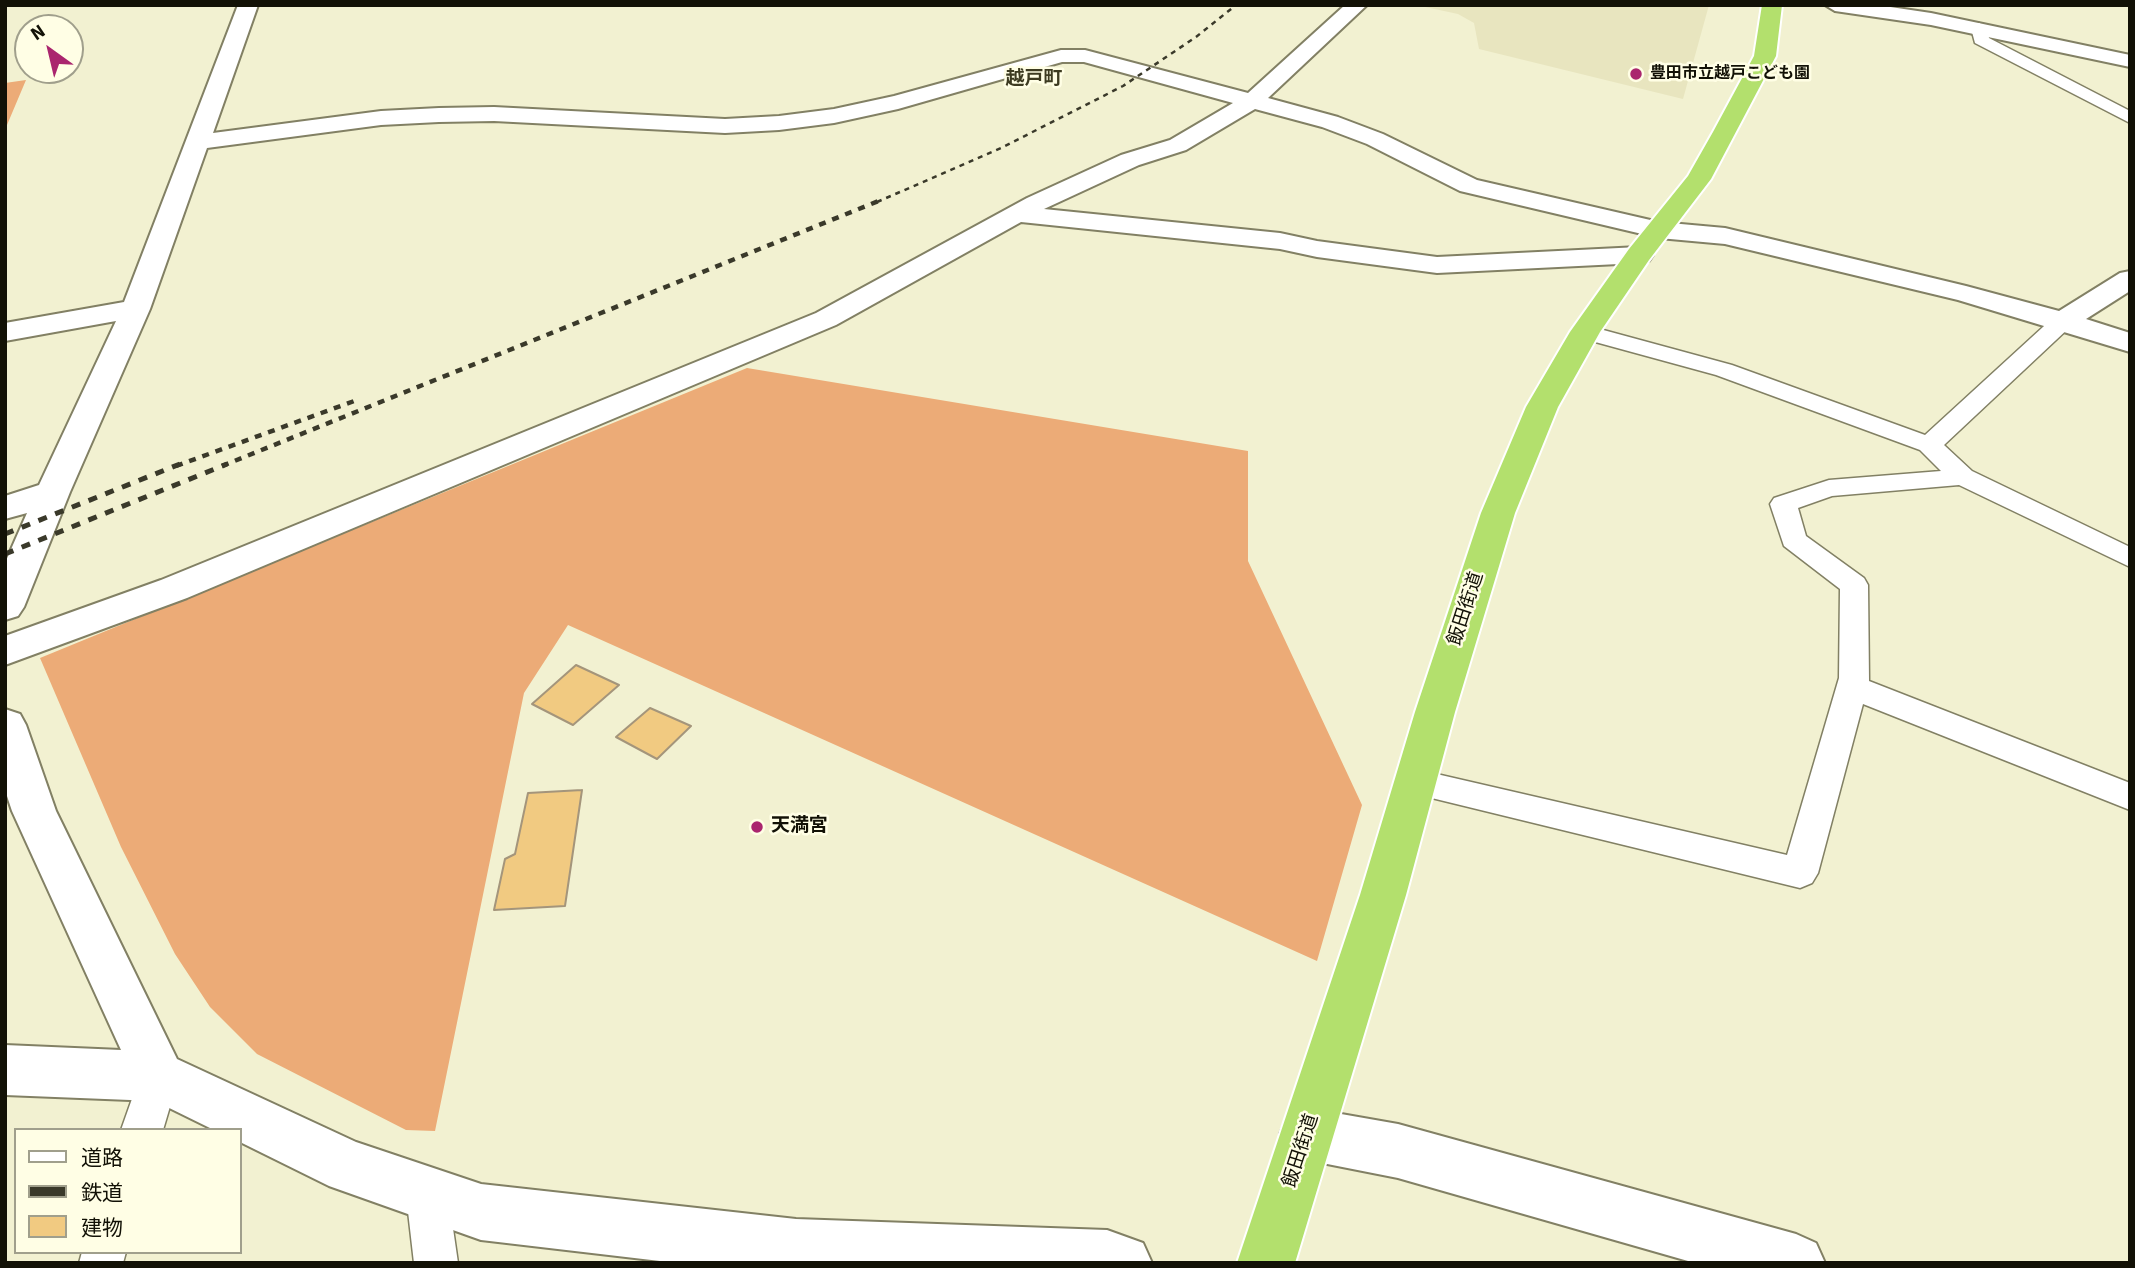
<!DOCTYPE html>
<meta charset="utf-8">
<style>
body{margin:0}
#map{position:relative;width:2135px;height:1268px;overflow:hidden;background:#f2f1d1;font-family:"Source Sans 3","Noto Sans JP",sans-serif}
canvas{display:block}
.frame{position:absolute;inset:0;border:7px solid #121106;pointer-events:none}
.legend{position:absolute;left:14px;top:1128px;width:228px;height:126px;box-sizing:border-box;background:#fffee5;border:2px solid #a09f8c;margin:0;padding:9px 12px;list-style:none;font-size:21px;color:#121106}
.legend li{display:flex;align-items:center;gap:14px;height:35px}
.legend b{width:35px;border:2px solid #a09f8c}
.north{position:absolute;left:14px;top:14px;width:70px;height:70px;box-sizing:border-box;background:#fffee5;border:2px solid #a09f8c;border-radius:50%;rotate:326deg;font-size:19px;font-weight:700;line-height:28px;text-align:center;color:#121106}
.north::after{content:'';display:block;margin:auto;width:24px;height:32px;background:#aa256e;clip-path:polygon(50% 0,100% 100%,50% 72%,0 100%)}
</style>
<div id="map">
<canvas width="2135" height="1268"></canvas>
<div class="frame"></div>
<ul class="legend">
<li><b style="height:9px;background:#fff"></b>道路</li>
<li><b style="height:9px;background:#3a392a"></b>鉄道</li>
<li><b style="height:19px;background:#f1ca81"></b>建物</li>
</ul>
<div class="north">N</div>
</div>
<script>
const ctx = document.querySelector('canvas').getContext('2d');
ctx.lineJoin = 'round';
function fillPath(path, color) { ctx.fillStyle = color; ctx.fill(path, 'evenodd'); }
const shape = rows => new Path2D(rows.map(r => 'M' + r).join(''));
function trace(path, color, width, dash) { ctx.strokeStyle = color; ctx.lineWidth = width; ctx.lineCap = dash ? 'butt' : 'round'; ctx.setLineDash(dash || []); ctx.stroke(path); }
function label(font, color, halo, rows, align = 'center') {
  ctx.font = font + ' "Source Sans 3","Noto Sans JP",sans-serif'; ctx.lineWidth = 5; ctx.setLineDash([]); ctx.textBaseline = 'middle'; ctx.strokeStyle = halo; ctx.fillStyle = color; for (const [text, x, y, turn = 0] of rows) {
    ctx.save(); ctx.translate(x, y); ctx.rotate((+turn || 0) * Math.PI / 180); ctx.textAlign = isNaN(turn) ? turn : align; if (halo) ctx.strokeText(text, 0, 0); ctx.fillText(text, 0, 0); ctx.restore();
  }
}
fillPath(shape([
 [1416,5,1709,5,1683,99,1479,49,1474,23,1458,14]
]), '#e8e5bf');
fillPath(shape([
 [26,80,7,125,5,126,5,83],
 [747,368,1248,451,1248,561,1362,805,1317,961,568,625,524,693,435,1131,406,1130,257,1054,210,1007,175,954,121,847,40,658]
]), '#ecab77');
const building = shape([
 [576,665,619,685,573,725,532,704,576,665],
 [650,708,691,726,657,759,616,737,650,708],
 [582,790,565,906,494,910,505,859,515,854,528,793,582,790]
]);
fillPath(building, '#f1ca81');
trace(building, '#a4957b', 2);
const lane = shape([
 [1979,23,1987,28,1989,38,2130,111,2130,123,1975,43,1971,28,1979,23],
 [2063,314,2071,316,2074,321,2071,326,1944,445,1972,471,2130,547,2130,567,1959,485,1832,496,1798,508,1806,536,1864,578,1868,585,1869,681,2130,783,2130,810,1863,704,1818,873,1812,883,1800,888,1403,791,1398,782,1403,773,1415,769,1787,855,1839,678,1840,589,1784,546,1770,504,1774,498,1829,480,1941,471,1920,450,1716,375,1577,337,1574,332,1577,327,1585,325,1732,365,1925,435,2055,316,2063,314],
 [159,1057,173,1062,179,1076,163,1130,121,1130,145,1062,159,1057],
 [427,1173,442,1179,448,1194,458,1263,414,1263,406,1194,412,1179,427,1173],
 [82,1252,126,1252,123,1263,79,1263,82,1252]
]);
const street = shape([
 [238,5,258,5,213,133,381,111,439,108,494,107,725,119,779,116,834,109,894,96,1061,50,1085,50,1248,93,1345,5,1367,5,1268,98,1338,117,1383,134,1477,180,1659,222,1725,228,1966,286,2059,311,2120,273,2130,271,2130,291,2086,319,2130,333,2130,352,1958,300,1725,244,1659,238,1460,191,1367,144,1322,127,1255,109,1186,150,1139,165,1044,209,1280,233,1317,241,1437,257,1639,247,1649,249,1653,255,1649,261,1639,263,1437,273,1317,257,1280,249,1021,222,836,325,187,598,5,665,5,636,161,580,816,313,1027,198,1121,155,1170,140,1233,103,1084,62,1062,62,898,109,834,123,779,130,725,133,494,121,439,122,381,125,207,148,150,309,70,492,24,607,18,616,5,620,5,563,27,513,5,519,5,496,39,485,116,321,5,341,5,323,124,302,238,5],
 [1825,5,1877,5,1931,13,2130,55,2130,67,1931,25,1835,11,1825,5],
 [5,709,20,714,26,725,56,811,177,1059,356,1142,481,1184,796,1219,1107,1230,1143,1243,1152,1263,677,1263,481,1240,329,1186,240,1142,240,1130,214,1130,155,1101,5,1095,5,1045,121,1050,12,811,5,790,5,709],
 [1307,1108,1398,1124,1796,1234,1816,1243,1825,1263,1695,1263,1398,1178,1307,1160,1288,1153,1280,1134,1288,1115,1307,1108]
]);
const highway = shape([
 [1762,5,1782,5,1776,56,1711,179,1649,260,1600,332,1558,407,1515,513,1455,712,1406,895,1295,1263,1237,1263,1360,895,1415,712,1481,513,1526,407,1570,332,1629,249,1688,176,1713,132,1754,56,1762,5]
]);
trace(lane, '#828064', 3);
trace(street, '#828064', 4);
trace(highway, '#fff', 4);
fillPath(lane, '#fff');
fillPath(street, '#fff');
fillPath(highway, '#b3e06d');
trace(shape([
 [877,202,1001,148,1123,86,1196,37,1236,5]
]), '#3a392a', 2.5, [5, 5]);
trace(shape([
 [176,466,357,400],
 [222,466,881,200]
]), '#3a392a', 4.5, [7, 7]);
trace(shape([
 [5,534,180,464],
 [5,554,227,464]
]), '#3a392a', 5, [9, 9]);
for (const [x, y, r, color] of [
 [1636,74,7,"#aa256e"],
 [757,827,7,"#aa256e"]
]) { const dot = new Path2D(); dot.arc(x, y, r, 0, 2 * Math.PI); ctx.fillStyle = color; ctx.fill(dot); trace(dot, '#fffee5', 2.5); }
label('bold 16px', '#121106', '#fffee5', [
 ["豊田市立越戸こども園",1650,74]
], 'left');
label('bold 19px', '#3d3b21', '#fffee5', [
 ["越戸町",1034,80]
]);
label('19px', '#121106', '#fffee5', [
 ["飯田街道",1467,609,-72],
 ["飯田街道",1302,1151,-72]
]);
label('bold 19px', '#121106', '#fffee5', [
 ["天満宮",771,827]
], 'left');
</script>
